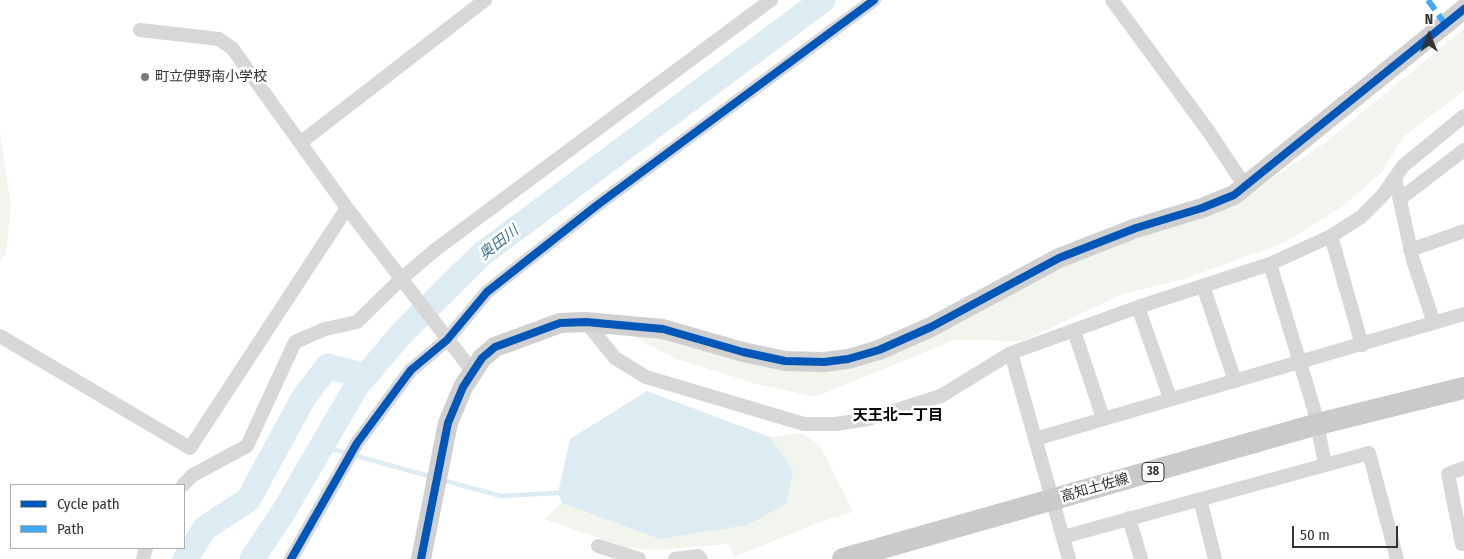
<!DOCTYPE html>
<meta charset="utf-8">
<style>
body{margin:0}
#map{position:relative;width:1464px;height:559px;overflow:hidden;background:#fff;font-family:"Fira Sans Condensed",sans-serif}
canvas{display:block}
.legend{position:absolute;left:10px;top:484px;width:175px;height:65px;box-sizing:border-box;background:#fff;border:1px solid #adadad;margin:0;padding:6px 9px;list-style:none;font-size:15px;color:#333}
.legend li{display:flex;align-items:center;gap:10px;height:25px}
.legend b{width:25px;border:1px solid #adadad}
.north{position:absolute;left:1404px;top:10px;width:50px;height:50px;-webkit-text-stroke:4px #fff;paint-order:stroke;rotate:0deg;font-size:14px;font-weight:700;line-height:20px;text-align:center;color:#333}
.north::after{content:'';display:block;margin:auto;width:18px;height:22px;background:#333;clip-path:polygon(50% 0,100% 100%,50% 72%,0 100%)}
.scale{position:absolute;left:1292px;top:526px;width:106px;height:22px;box-sizing:border-box;border:2px solid #333;border-top:0;padding-left:6px;font-size:15px;line-height:18px;white-space:nowrap;color:#333;-webkit-text-stroke:4px #fff;paint-order:stroke}
</style>
<div id="map">
<canvas width="1464" height="559"></canvas>
<ul class="legend">
<li><b style="height:6px;background:#0057b8"></b>Cycle path</li>
<li><b style="height:6px;background:#3fa9f5"></b>Path</li>
</ul>
<div class="north">N</div>
<div class="scale">50 m</div>
</div>
<script>
const ctx = document.querySelector('canvas').getContext('2d');
ctx.lineJoin = 'round';
function fillPath(path, color) { ctx.fillStyle = color; ctx.fill(path, 'evenodd'); }
const shape = rows => new Path2D(rows.map(r => 'M' + r).join(''));
function trace(path, color, width, dash) { ctx.strokeStyle = color; ctx.lineWidth = width; ctx.lineCap = dash ? 'butt' : 'round'; ctx.setLineDash(dash || []); ctx.stroke(path); }
function label(font, color, halo, rows, align = 'center') {
  ctx.font = font + ' "Fira Sans Condensed","Noto Sans JP",sans-serif'; ctx.lineWidth = 5; ctx.setLineDash([]); ctx.textBaseline = 'middle'; ctx.strokeStyle = halo; ctx.fillStyle = color; for (const [text, x, y, turn = 0] of rows) {
    ctx.save(); ctx.translate(x, y); ctx.rotate((+turn || 0) * Math.PI / 180); ctx.textAlign = isNaN(turn) ? turn : align; if (halo) ctx.strokeText(text, 0, 0); ctx.fillText(text, 0, 0); ctx.restore();
  }
}
fillPath(shape([
 [1464,29,1464,91,1404,136,1382,172,1340,208,1283,243,1184,279,1123,294,1022,341,954,340,815,397,753,383,674,358,601,319,814,365,893,333,1172,213,1260,187,1326,142],
 [0,132,11,206,6,254,0,260],
 [802,433,820,446,853,512,822,521,734,557,728,544,652,550,625,547,544,519,562,503,659,539,793,470,770,437]
]), '#f1f5ed');
fillPath(shape([
 [647,391,770,437,793,470,787,503,748,525,659,539,562,503,558,493,570,439]
]), '#ddebf3');
trace(shape([
 [321,446,432,477],
 [442,480,501,496,558,493]
]), '#ddebf3', 4.5);
trace(shape([
 [185,559,205,528,248,500,304,397,328,366,365,376],
 [252,559,284,511,356,387,403,332,482,254,823,0]
]), '#ddebf3', 25);
trace(shape([
 [1112,0,1209,132,1245,186],
 [140,30,219,39,232,48,347,208,473,372],
 [300,143,485,0],
 [1395,178,1413,260,1434,323],
 [1400,199,1464,150],
 [1331,236,1362,345],
 [1410,250,1464,231],
 [1270,264,1314,409,1325,464],
 [1203,286,1235,381],
 [1138,307,1170,398],
 [586,322,615,358,646,377,804,424,836,424,868,419,941,396,1011,353,1138,307,1270,264,1331,236,1361,217,1383,195,1403,166,1464,116],
 [1074,331,1103,418],
 [0,336,190,448,347,208],
 [1011,353,1069,559],
 [1035,439,1464,314],
 [1464,468,1448,474,1462,544,1464,544],
 [183,485,193,475,247,446,295,342,325,329,357,322,401,279,435,250,771,0],
 [1200,499,1215,559],
 [1129,518,1141,559],
 [1063,537,1369,453,1397,559],
 [598,546,639,559],
 [143,559,146,548],
 [291,559,357,443,402,382,411,370,447,340,487,292,596,206,874,0],
 [675,559,698,556,701,559]
]), '#d7d7d7', 14);
trace(shape([
 [421,559,448,423,463,387,482,358,495,347,560,323,586,322,663,329,743,352,785,361,824,362,848,359,879,350,931,327,1059,258,1136,228,1202,208,1234,195,1464,9]
]), '#d0d0d0', 20);
trace(shape([
 [843,559,1318,424,1464,388]
]), '#cacaca', 22);
trace(shape([
 [1428,0,1445,24]
]), '#3fa9f5', 6, [12, 6]);
trace(shape([
 [291,559,357,443,402,382,411,370,447,340,487,292,596,206,874,0],
 [421,559,448,423,463,387,482,358,495,347,560,323,586,322,663,329,743,352,785,361,824,362,848,359,879,350,931,327,1059,258,1136,228,1202,208,1234,195,1464,9]
]), '#0057b8', 8);
for (const [x, y, r, color] of [
 [145,77,5,"#7a7a7a"]
]) { const dot = new Path2D(); dot.arc(x, y, r, 0, 2 * Math.PI); ctx.fillStyle = color; ctx.fill(dot); trace(dot, '#fff', 2); }
for (const [x, y, w] of [
 [1153,472,22]
]) { const box = new Path2D(); box.roundRect(x - w / 2, y - 9.5, w, 19, 4); ctx.fillStyle = '#fff'; ctx.fill(box); trace(box, '#333', 1); }
label('bold 12px', '#333', null, [
 ["38",1153,472]
]);
label('14px', '#333', '#fff', [
 ["町立伊野南小学校",155,77]
], 'left');
label('14px', '#333', '#fff', [
 ["高知土佐線",1095,488,-16]
]);
label('italic 15px', '#3f7597', '#fff', [
 ["奥田川",499,243,-38]
]);
label('bold 15px', '#000', '#fff', [
 ["天王北一丁目",898,416]
]);
</script>
